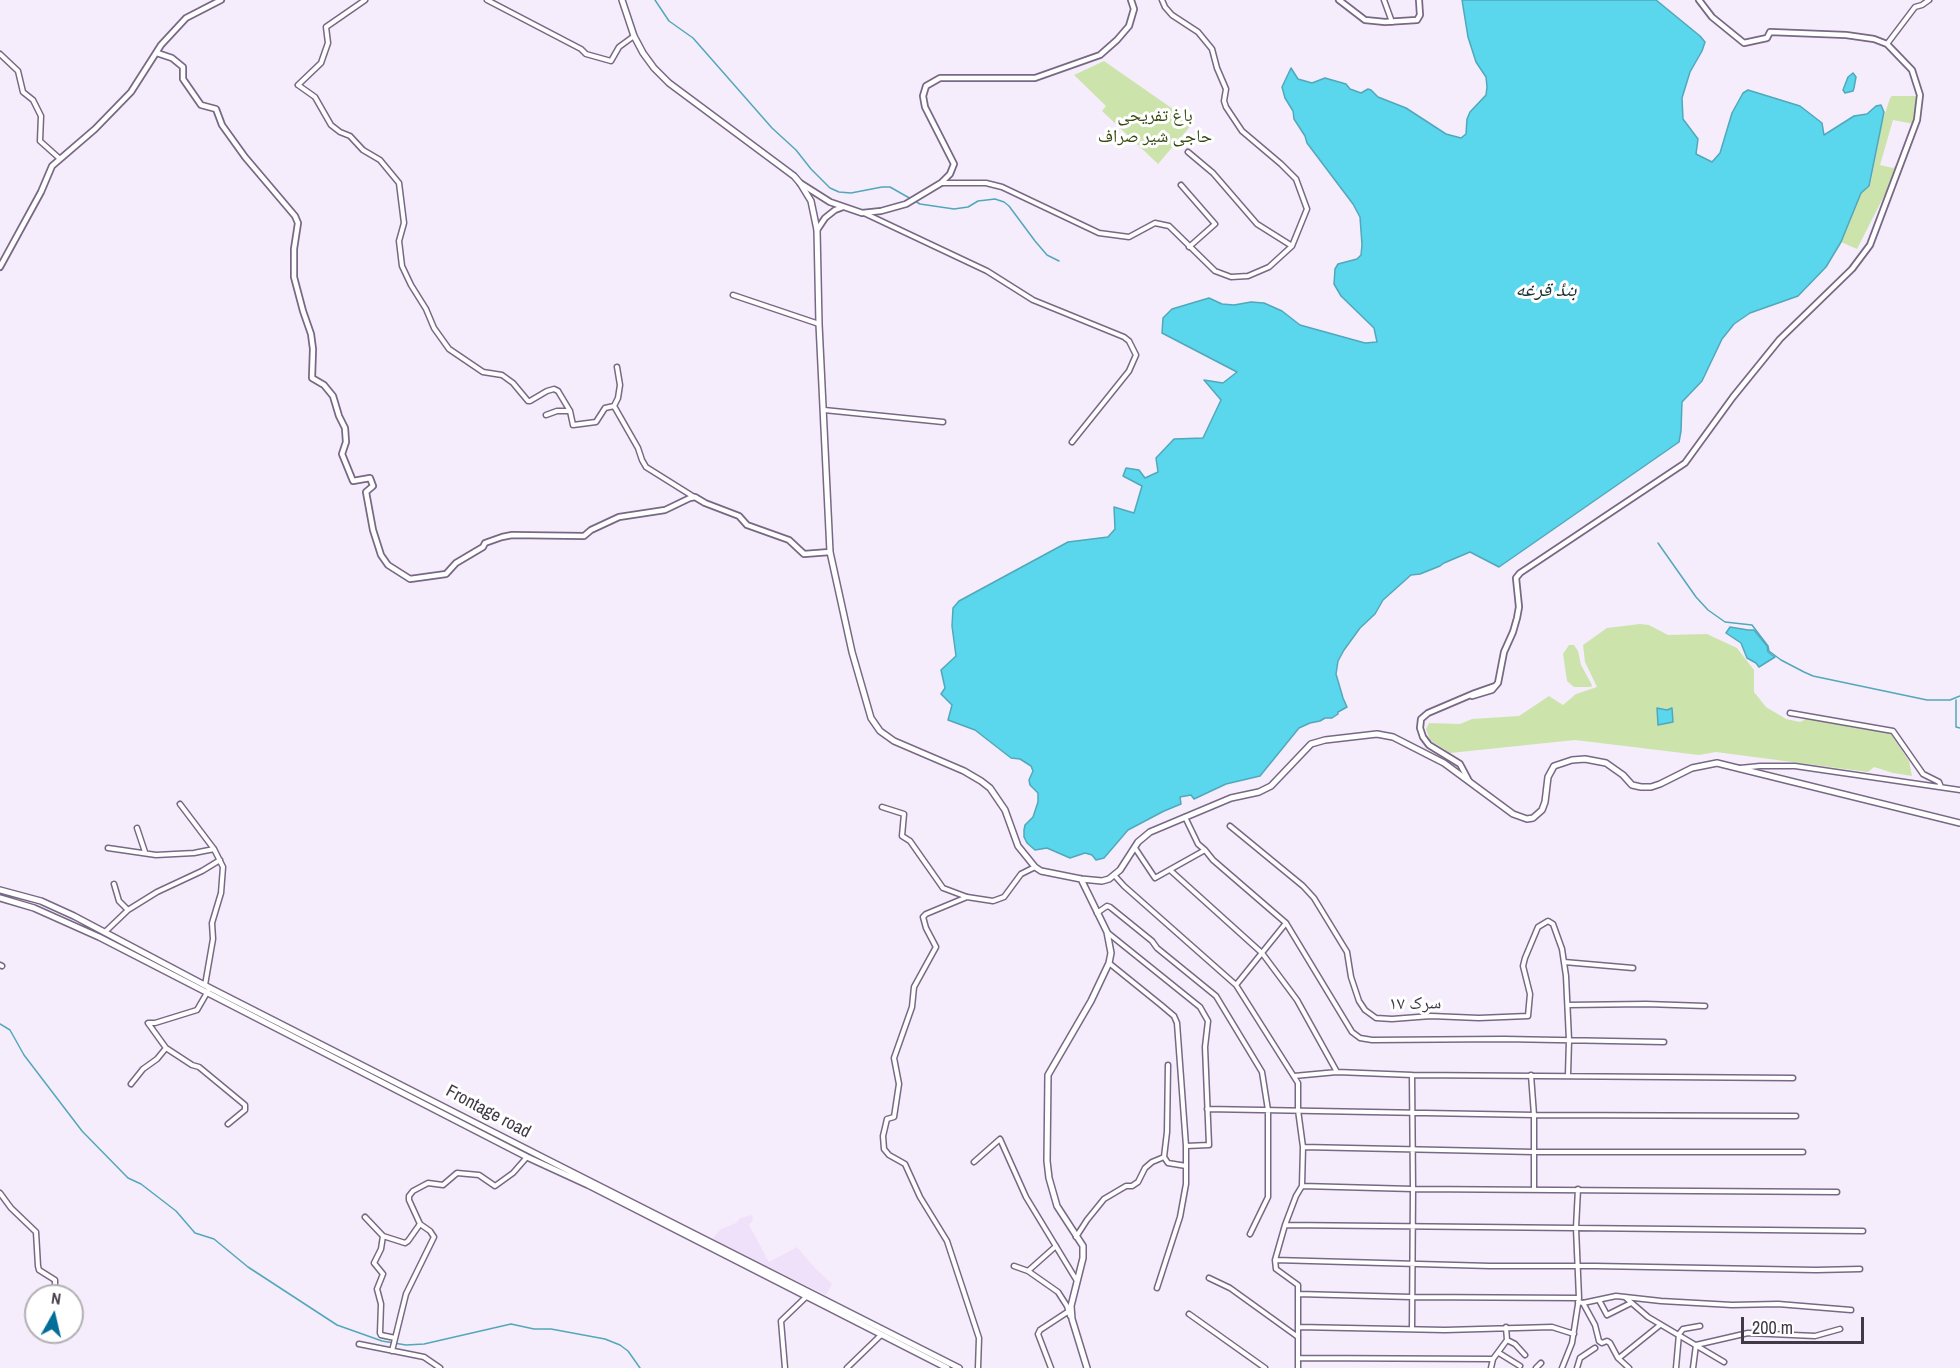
<!DOCTYPE html>
<meta charset="utf-8">
<style>
body{margin:0}
#map{position:relative;width:1960px;height:1368px;overflow:hidden;background:#f5edfb;font-family:"Archivo Narrow",sans-serif}
canvas{display:block}
.north{position:absolute;left:24px;top:1284px;width:60px;height:60px;box-sizing:border-box;background:#fff;border:2px solid #b3b0b5;border-radius:50%;rotate:8deg;font-size:16px;font-weight:700;line-height:24px;text-align:center;color:#403946}
.north::after{content:'';display:block;margin:auto;width:21px;height:27px;background:#016e9a;clip-path:polygon(50% 0,100% 100%,50% 72%,0 100%)}
.scale{position:absolute;left:1741px;top:1317px;width:123px;height:27px;box-sizing:border-box;border:3px solid #403946;border-top:0;padding-left:8px;font-size:18px;line-height:21px;white-space:nowrap;color:#403946;-webkit-text-stroke:4px #fff;paint-order:stroke}
</style>
<div id="map">
<canvas width="1960" height="1368"></canvas>
<div class="north">N</div>
<div class="scale">200 m</div>
</div>
<script>
const ctx = document.querySelector('canvas').getContext('2d');
ctx.lineJoin = 'round';
function fillPath(path, color) { ctx.fillStyle = color; ctx.fill(path, 'evenodd'); }
const shape = rows => new Path2D(rows.map(r => 'M' + r).join(''));
function trace(path, color, width, dash) { ctx.strokeStyle = color; ctx.lineWidth = width; ctx.lineCap = dash ? 'butt' : 'round'; ctx.setLineDash(dash || []); ctx.stroke(path); }
function label(font, color, halo, rows, align = 'center') {
  ctx.font = font + ' "Archivo Narrow","Noto Naskh Arabic",sans-serif'; ctx.lineWidth = 6; ctx.setLineDash([]); ctx.textBaseline = 'middle'; ctx.strokeStyle = halo; ctx.fillStyle = color; for (const [text, x, y, turn = 0] of rows) {
    ctx.save(); ctx.translate(x, y); ctx.rotate((+turn || 0) * Math.PI / 180); ctx.textAlign = isNaN(turn) ? turn : align; if (halo) ctx.strokeText(text, 0, 0); ctx.fillText(text, 0, 0); ctx.restore();
  }
}
fillPath(shape([
 [752,1215,753,1220,749,1225,769,1262,797,1247,815,1268,832,1284,826,1295,711,1240,721,1229,736,1223,740,1218]
]), '#efe1f9');
fillPath(shape([
 [1104,61,1193,123,1158,164,1102,111,1106,106,1074,75],
 [1892,96,1916,96,1914,124,1893,120,1880,165,1893,168,1906,155,1895,168,1885,194,1857,249,1841,242,1860,194,1870,186,1882,123,1890,98],
 [1640,624,1649,625,1668,635,1707,634,1737,648,1754,670,1754,692,1766,707,1786,719,1800,722,1806,719,1889,731,1909,761,1912,776,1893,773,1874,767,1868,772,1716,752,1699,755,1575,740,1450,753,1430,740,1426,729,1429,723,1460,724,1472,719,1519,716,1549,696,1563,705,1576,694,1597,687,1585,662,1583,645,1607,628],
 [1569,645,1574,645,1578,651,1581,665,1592,685,1591,687,1574,687,1567,681,1563,654]
]), '#cce4ac');
const water = shape([
 [1462,0,1656,0,1700,36,1705,42,1702,51,1690,72,1682,98,1683,119,1698,139,1696,154,1712,162,1720,153,1732,113,1743,93,1748,90,1800,106,1822,123,1824,135,1854,116,1867,114,1876,106,1881,105,1884,112,1869,186,1861,193,1841,242,1826,267,1798,296,1750,313,1734,324,1722,339,1702,381,1682,402,1681,431,1679,442,1499,567,1470,552,1444,563,1440,566,1420,574,1411,575,1383,600,1375,614,1360,628,1344,650,1338,661,1336,674,1343,698,1347,707,1338,712,1338,714,1332,718,1325,718,1320,721,1310,723,1299,728,1260,776,1226,784,1194,799,1191,795,1180,797,1181,804,1164,811,1128,830,1104,858,1096,860,1092,855,1085,853,1070,858,1047,848,1035,850,1027,843,1024,837,1024,830,1025,825,1033,817,1038,802,1038,793,1030,785,1029,780,1033,771,1031,766,1020,759,1011,758,975,730,948,720,952,705,941,694,945,688,941,670,956,656,952,626,953,608,959,601,1068,542,1108,537,1115,529,1114,507,1134,513,1142,486,1123,476,1126,468,1139,470,1145,478,1158,472,1156,458,1174,439,1203,438,1221,400,1204,380,1223,383,1237,372,1162,333,1163,318,1172,309,1209,298,1222,304,1234,305,1251,302,1264,303,1282,311,1300,325,1365,343,1377,342,1374,328,1341,296,1334,284,1335,269,1338,264,1357,259,1361,255,1362,245,1360,217,1353,204,1307,143,1305,136,1294,119,1293,111,1285,98,1282,87,1291,68,1298,79,1312,83,1325,78,1346,84,1350,89,1361,93,1368,89,1371,90,1378,97,1406,108,1446,134,1461,138,1466,134,1467,119,1470,112,1486,95,1487,87,1486,77,1476,62,1468,37,1462,0],
 [1853,73,1856,77,1854,88,1853,91,1845,93,1843,90,1848,77,1853,73],
 [1730,627,1748,630,1754,630,1767,646,1768,652,1775,657,1759,667,1756,663,1747,658,1741,643,1726,633,1730,627],
 [1657,708,1667,710,1672,708,1673,722,1658,725,1657,708]
]);
fillPath(water, '#5ad6ed');
trace(water, '#52a7bb', 1.5);
trace(shape([
 [655,0,669,21,693,38,772,128,796,150,811,169,830,188,839,192,851,193,882,187,890,187,920,204,954,209,968,207,978,201,995,199,1004,202,1009,206,1035,241,1047,255,1059,261],
 [1658,543,1696,597,1708,610,1725,622,1752,625,1768,646,1769,651,1781,660,1804,672,1813,676,1927,700,1950,700,1960,696],
 [1956,700,1956,727,1960,728],
 [0,1024,10,1030,24,1055,82,1131,128,1178,141,1184,176,1211,195,1233,214,1239,248,1267,337,1325,382,1341,406,1345,424,1344,511,1324,534,1329,551,1329,605,1339,620,1345,628,1351,640,1368]
]), '#52a7bb', 1.5);
const minor = shape([
 [365,0,326,27,328,43,321,63,298,85,315,97,331,125,340,132,350,136,363,150,380,160,399,183,404,223,399,241,402,266,411,285,426,309,434,328,449,349,483,372,502,375,513,383,528,401,530,401,547,391,554,389,558,391,570,411,573,425,596,422,605,408,614,406],
 [487,0,581,49,586,54,611,61,619,47,634,36],
 [1384,0,1392,22],
 [1887,44,1915,7,1922,5,1929,0],
 [0,54,18,71,23,92,33,100,41,116,40,141,59,158],
 [1188,152,1213,173,1257,224,1292,246],
 [941,183,986,183,1002,187,1099,233,1129,237,1155,223,1169,226,1215,271,1231,277,1248,276,1269,267,1292,246,1307,209,1296,179,1281,164,1242,131,1226,107,1224,101,1226,89,1217,68,1212,49,1198,32,1172,15,1165,7,1162,0],
 [1181,185,1215,224,1189,247],
 [864,213,987,271,1033,300,1124,337,1129,341,1136,355,1129,371,1072,442],
 [733,295,819,324],
 [617,367,620,385,618,398,614,406,638,448,642,460,646,467,694,497],
 [824,410,943,422],
 [546,415,557,411,570,411],
 [1790,713,1893,731,1923,774,1939,782,1941,787],
 [1740,768,1760,766,1795,766,1960,790],
 [180,804,214,849,223,867,221,893,212,923,213,939,205,985],
 [882,807,904,814,902,836,910,841,943,888,967,897,993,901,1004,897,1021,874,1035,867],
 [1230,826,1303,886,1314,898,1347,952,1351,977,1359,1001,1365,1010,1376,1018,1392,1019,1431,1016,1479,1018,1528,1016,1530,994,1523,966,1525,958,1538,927,1548,921,1553,924,1562,949,1566,976,1569,1040,1568,1075],
 [137,828,145,852],
 [108,848,156,855,194,853,214,849],
 [1135,848,1155,878,1205,850,1198,844,1185,817],
 [1205,850,1213,860,1286,923,1352,1032,1360,1038,1372,1040,1504,1039,1664,1042],
 [1170,870,1262,953,1297,1000,1337,1072],
 [1115,876,1124,886,1236,985,1298,1083,1298,1110,1303,1147,1302,1186,1296,1196,1285,1225,1275,1260,1276,1269,1298,1285,1298,1368],
 [114,884,119,901,128,910],
 [967,897,926,914,923,917,926,928,936,947,914,987,912,1007,894,1058,899,1084,894,1117,887,1119,883,1136,884,1149,889,1155,905,1164,920,1197,947,1241,979,1338,978,1368],
 [1097,913,1107,906,1110,907,1152,941,1157,948,1216,996,1262,1072,1268,1110,1268,1197,1250,1234],
 [105,932,128,910,157,892,202,871,220,860],
 [1108,933,1200,1007,1208,1021,1205,1047,1209,1145,1186,1146],
 [1564,962,1633,968],
 [1109,963,1161,1005,1174,1016,1177,1023,1186,1146,1186,1184,1180,1217,1157,1288],
 [0,965,2,966],
 [1236,985,1286,923],
 [1568,1005,1646,1004,1705,1006],
 [166,1048,192,1065,199,1067,245,1105,245,1110,228,1124],
 [1412,1075,1793,1078],
 [1531,1075,1534,1115,1534,1189],
 [1294,1076,1337,1072,1412,1075,1413,1189,1412,1328],
 [131,1084,143,1069,157,1059,166,1048,148,1023,155,1023,197,1010,208,991],
 [1207,1109,1534,1115,1796,1116],
 [1303,1147,1534,1152,1803,1152],
 [1164,1157,1167,1132,1168,1065],
 [1164,1157,1168,1163,1186,1166],
 [974,1162,1000,1139,1026,1197,1077,1281],
 [1302,1186,1413,1189,1837,1192],
 [0,1193,11,1208,36,1232,38,1266,39,1270,55,1280,55,1296],
 [365,1217,383,1236,405,1243,408,1241,420,1224,409,1200,409,1196,413,1191,428,1183,443,1185,457,1173,479,1175,495,1186,513,1173,527,1157],
 [1285,1225,1863,1231],
 [383,1236,381,1249,374,1263,383,1274,377,1289,381,1304,380,1333,381,1335,395,1338],
 [1076,1237,1087,1220,1104,1199,1126,1186,1132,1186,1138,1182,1145,1168,1152,1162,1164,1157],
 [1275,1260,1490,1266,1595,1266,1816,1270,1860,1269],
 [1014,1266,1028,1271,1058,1292,1067,1306,1070,1316],
 [1028,1271,1056,1246],
 [1209,1278,1230,1288,1298,1337],
 [1298,1294,1411,1297,1579,1298],
 [1626,1298,1648,1317,1724,1362],
 [1599,1300,1607,1315,1631,1303],
 [1578,1302,1583,1303,1616,1296,1661,1301,1732,1305,1778,1304,1851,1310],
 [1583,1303,1595,1325,1599,1341,1602,1343,1607,1341,1610,1343,1618,1358,1629,1368],
 [1189,1314,1265,1368],
 [1298,1327,1445,1330,1552,1327,1574,1334],
 [1507,1340,1515,1344,1525,1355],
 [359,1344,424,1357,440,1368],
 [392,1351,406,1294,434,1237,430,1231,420,1224],
 [1499,1353,1520,1366],
 [1298,1358,1493,1359],
 [1619,1358,1660,1325],
 [785,1368,781,1321,806,1297],
 [847,1368,881,1335],
 [1051,1368,1038,1334,1040,1330,1069,1311],
 [1491,1368,1493,1359,1507,1340,1506,1327],
 [1536,1368,1541,1363],
 [1562,1368,1572,1343,1579,1298,1576,1228,1578,1189],
 [1577,1368,1580,1358,1595,1348],
 [1676,1368,1679,1334,1683,1329,1700,1326],
 [1693,1368,1696,1345,1748,1333,1815,1336,1840,1329]
]);
const tertiary = shape([
 [1339,0,1365,20,1385,22,1417,20,1420,15,1419,0],
 [157,53,172,58,183,67,183,79,201,105,216,109,222,125,245,157,295,216,298,223,294,249,294,277,303,311,311,334,313,349,312,378,324,385,333,396,339,416,345,428,346,442,342,454,353,481,370,478,373,486,366,492,373,530,381,555,388,565,410,579,446,574,456,563,483,547,485,543,502,537,512,535,584,536,591,530,619,517,665,510,690,498,695,497,705,503,739,516,747,525,789,540,804,554,830,552],
 [800,183,830,202,862,213,881,211,906,204,941,183,950,174,954,164,925,107,923,96,926,86,940,78,1035,78,1100,55,1117,40,1129,26,1134,9,1131,0],
 [817,230,825,218,835,210,843,207],
 [0,267,41,192,52,166,95,129,131,92,161,45,186,18,221,0],
 [1472,696,1492,690,1498,683,1504,652,1513,632,1517,618,1519,607,1516,578,1520,573,1685,463,1733,397,1780,339,1852,269,1870,245,1917,120,1920,95,1912,70,1887,44,1874,39,1846,35,1770,32,1767,38,1744,43,1712,17,1699,0],
 [1469,781,1460,764,1429,745,1423,737,1420,728,1421,719,1428,713,1475,693,1495,686]
]);
const secondary = shape([
 [622,0,634,36,643,53,654,68,669,83,794,176,800,183,811,201,817,230,819,324,830,552,852,652,871,718,880,731,894,741,964,771,981,781,990,788,1005,810,1018,846,1035,867,1041,871,1081,879,1102,881,1109,879,1120,870,1138,842,1150,832,1231,798,1259,792,1271,786,1311,744,1325,740,1377,734,1393,737,1444,763,1513,814,1527,819,1533,818,1542,810,1545,802,1548,777,1554,766,1572,760,1585,759,1606,763,1623,775,1632,785,1641,787,1651,787,1660,784,1692,768,1717,763,1960,823],
 [1081,879,1107,932,1111,953,1109,963,1091,1001,1048,1075,1047,1161,1049,1178,1057,1206,1083,1246,1083,1258,1071,1306,1072,1319,1087,1368],
 [0,890,41,901,74,916,210,988,544,1158,959,1368],
 [0,898,34,908,99,937,527,1157,588,1185,947,1368]
]);
trace(minor, '#796885', 7);
trace(tertiary, '#796885', 8);
trace(secondary, '#796885', 8);
trace(minor, '#fff', 4);
trace(tertiary, '#fff', 4.5);
trace(secondary, '#fff', 5);
label('18px', '#34490e', '#fff', [
 ["باغ تفریحی",1155,116],
 ["حاجی شیر صراف",1155,137]
]);
label('18px', '#403946', '#fff', [
 ["سرک ۱۷",1415,1004,-1],
 ["Frontage road",488,1112,28]
]);
label('italic 20px', '#1b3135', '#fff', [
 ["بندٔ قرغه",1546,291]
]);
</script>
